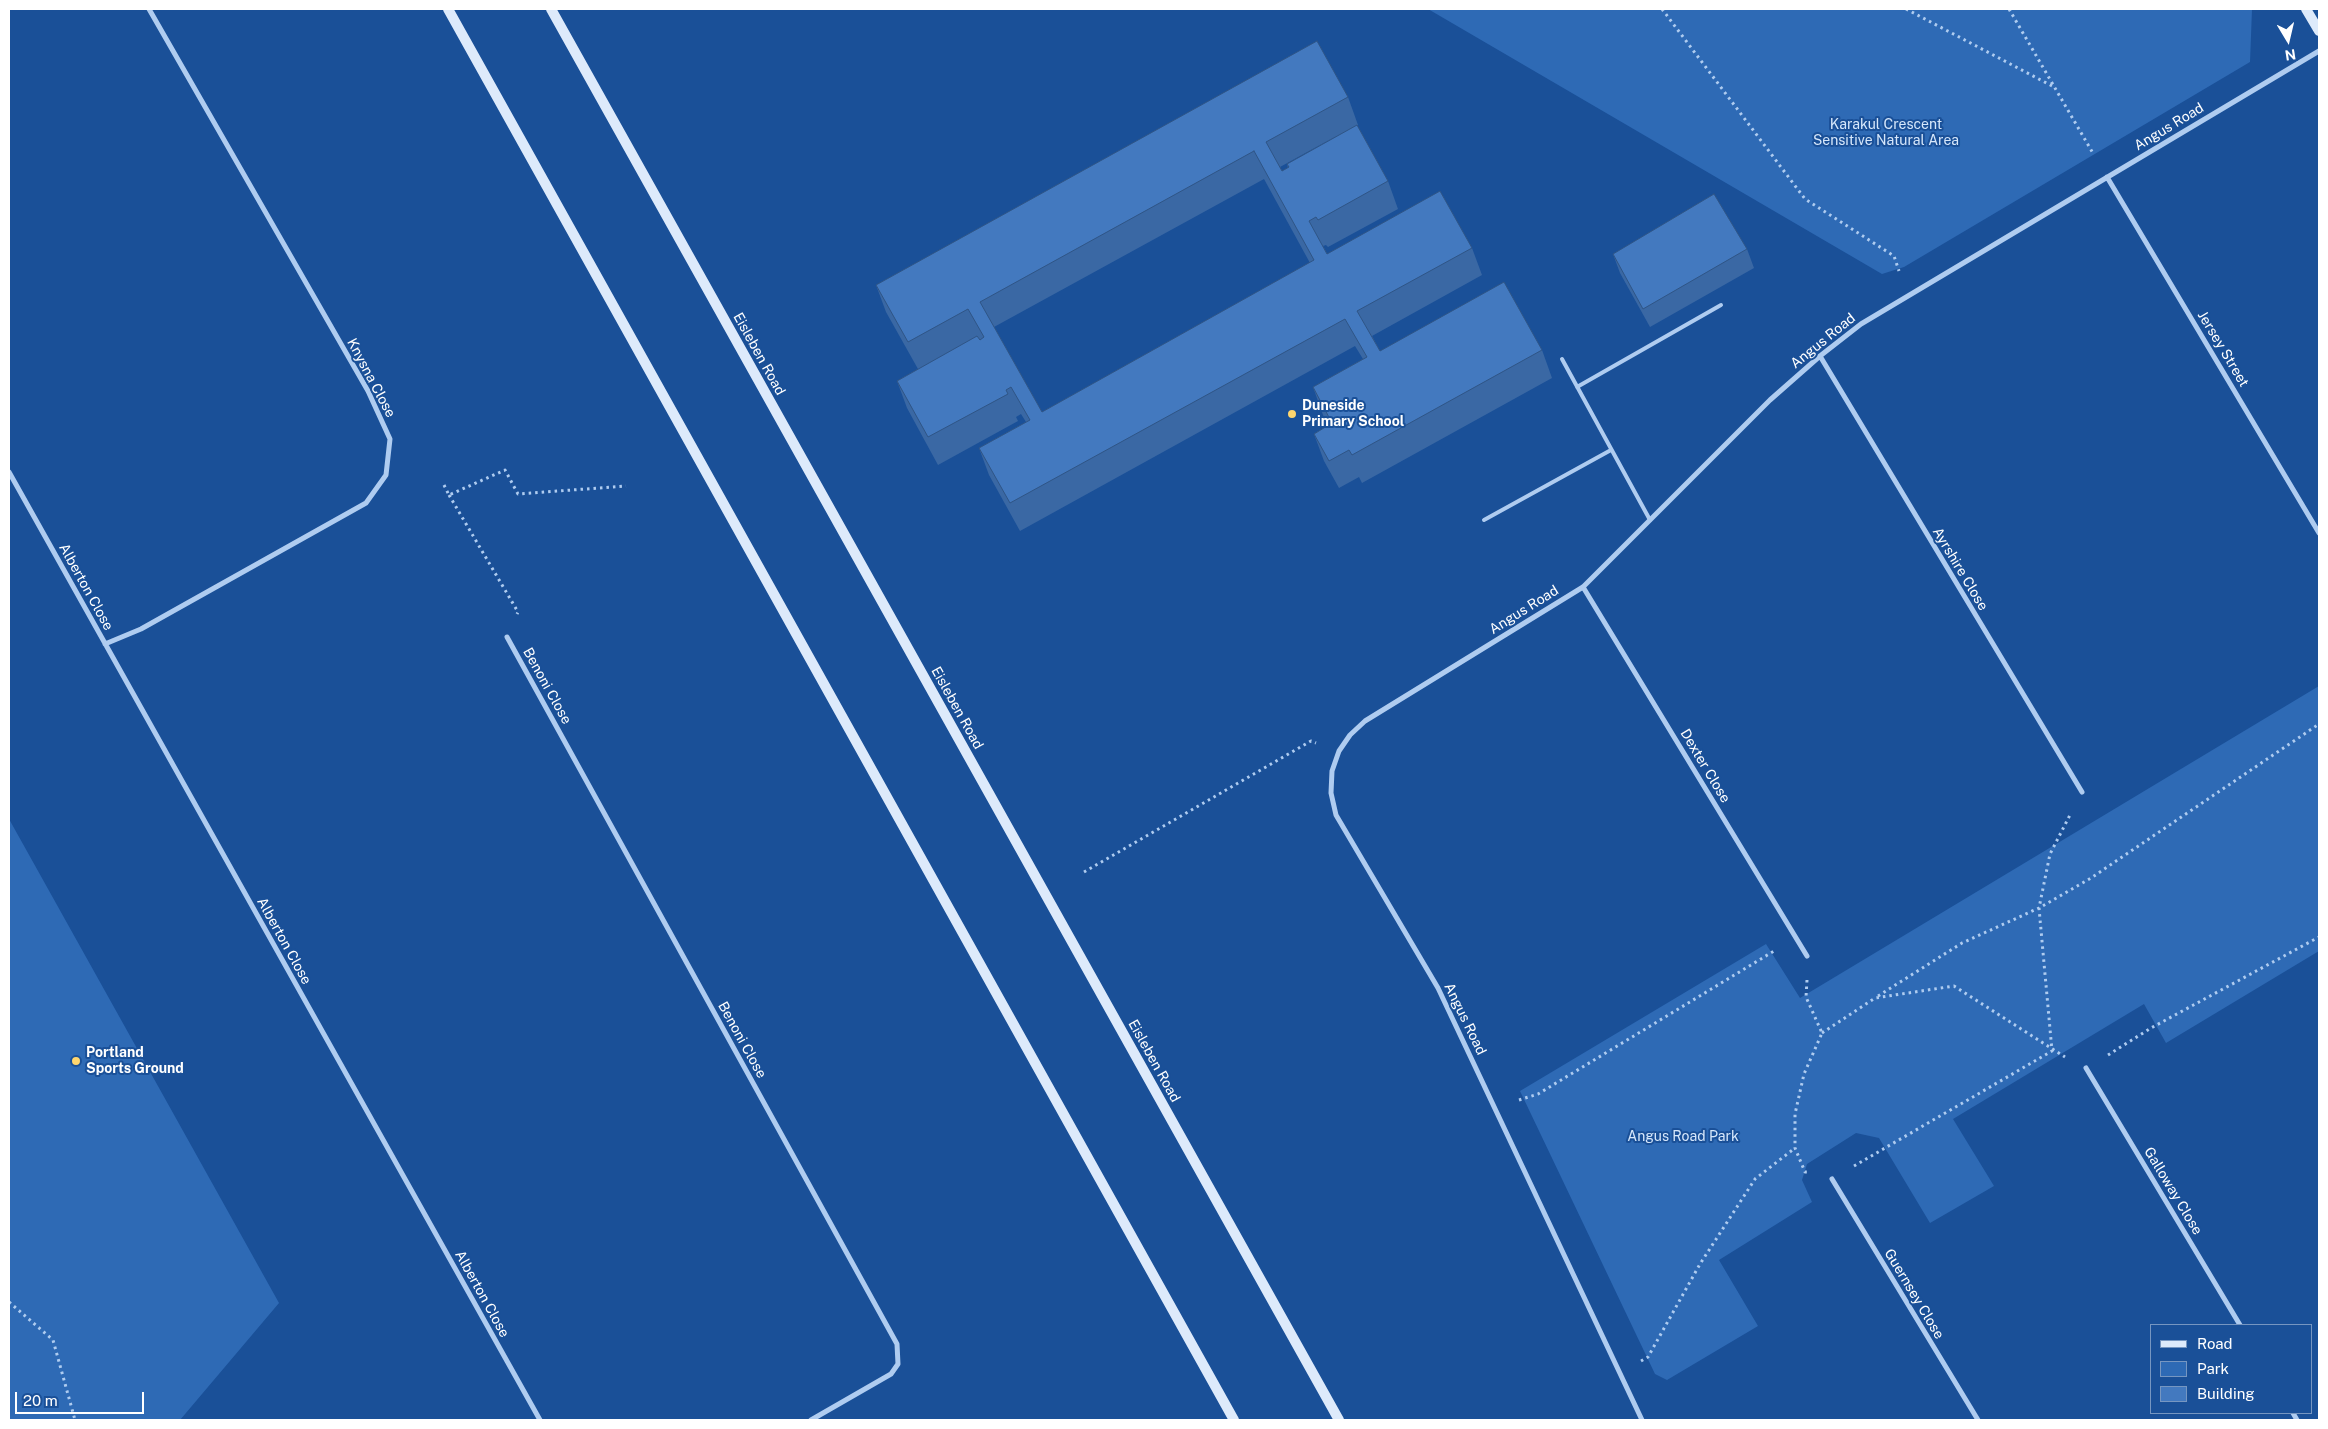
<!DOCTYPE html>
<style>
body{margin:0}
#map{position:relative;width:2328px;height:1429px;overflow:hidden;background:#1a5098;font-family:"Public Sans",sans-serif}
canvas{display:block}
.frame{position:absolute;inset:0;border:10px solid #fff;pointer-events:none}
.legend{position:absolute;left:2150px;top:1324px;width:162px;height:90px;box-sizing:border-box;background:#1a5098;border:1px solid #7696c1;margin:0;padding:6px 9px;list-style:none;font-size:15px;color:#fff}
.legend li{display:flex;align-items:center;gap:10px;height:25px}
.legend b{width:25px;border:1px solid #7696c1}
.north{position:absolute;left:2263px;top:15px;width:50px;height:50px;-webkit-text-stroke:4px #1a5098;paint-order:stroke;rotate:171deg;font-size:14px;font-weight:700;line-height:20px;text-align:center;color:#fff}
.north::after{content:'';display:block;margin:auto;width:18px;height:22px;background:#fff;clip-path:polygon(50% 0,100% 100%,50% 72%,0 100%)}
.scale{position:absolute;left:15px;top:1392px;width:129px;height:22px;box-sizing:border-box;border:2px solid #fff;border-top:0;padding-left:6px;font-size:15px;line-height:18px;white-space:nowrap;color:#fff;-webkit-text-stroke:4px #1a5098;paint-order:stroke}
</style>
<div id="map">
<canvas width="2328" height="1429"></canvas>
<div class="frame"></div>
<ul class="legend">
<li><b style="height:6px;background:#ddeafb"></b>Road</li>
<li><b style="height:14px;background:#2e6ab5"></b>Park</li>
<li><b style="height:14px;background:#4379bf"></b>Building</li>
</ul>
<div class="north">N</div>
<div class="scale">20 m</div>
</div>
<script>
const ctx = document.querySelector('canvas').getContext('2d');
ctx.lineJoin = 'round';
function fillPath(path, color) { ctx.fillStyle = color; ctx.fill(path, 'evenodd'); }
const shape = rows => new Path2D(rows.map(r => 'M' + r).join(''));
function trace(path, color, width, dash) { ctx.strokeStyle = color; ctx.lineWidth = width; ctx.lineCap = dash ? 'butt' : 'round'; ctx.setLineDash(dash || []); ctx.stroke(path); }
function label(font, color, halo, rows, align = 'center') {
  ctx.font = font + ' "Public Sans",sans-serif'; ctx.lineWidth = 4; ctx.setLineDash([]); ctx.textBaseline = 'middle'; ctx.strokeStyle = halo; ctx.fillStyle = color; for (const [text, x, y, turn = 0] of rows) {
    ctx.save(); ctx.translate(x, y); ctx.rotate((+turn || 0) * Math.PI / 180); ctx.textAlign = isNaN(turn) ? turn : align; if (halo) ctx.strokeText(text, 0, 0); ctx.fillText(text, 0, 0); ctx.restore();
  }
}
fillPath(shape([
 [1428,9,2252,9,2250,62,1904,267,1882,274],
 [2319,686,2319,951,2166,1043,2144,1004,1953,1119,1994,1186,1930,1223,1879,1138,1856,1133,1807,1164,1802,1180,1812,1202,1719,1260,1758,1326,1667,1380,1655,1374,1520,1091,1766,944,1800,998],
 [9,819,279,1303,180,1420,9,1420]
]), '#2e6ab5');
trace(shape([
 [1662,9,1805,199,1894,256,1899,271],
 [1906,9,2054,87],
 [2009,9,2094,155],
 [444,485,449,495,505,470,518,494,626,486],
 [449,495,518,612,517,614],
 [1084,872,1311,741,1316,743],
 [1807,980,1806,997,1822,1033,1804,1074,1795,1114,1795,1148,1805,1172,1807,1172],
 [1878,996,1962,943,2039,908,2091,878,2319,724],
 [1822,1033,1875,998,1954,986,2065,1057],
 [2108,1055,2151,1028,2319,937],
 [1519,1100,1538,1094,1774,951],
 [1854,1166,2052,1051,2039,908,2050,854,2071,813],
 [9,1302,53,1340,75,1420],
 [1641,1361,1648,1357,1700,1264,1755,1179,1795,1148]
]), '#afccf0', 3, [2.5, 4]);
trace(shape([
 [1562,359,1650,520],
 [1577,387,1721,305],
 [1484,520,1611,450]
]), '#afccf0', 4);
trace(shape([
 [2107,177,2319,533],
 [1820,356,2082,792],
 [9,472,540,1420],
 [1583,587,1807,956],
 [507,637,897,1344,898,1364,891,1374,811,1420],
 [105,644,141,629,366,503,386,475,390,439,368,391,149,9],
 [2086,1068,2240,1325],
 [1832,1179,1978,1420],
 [2293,1413,2297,1420],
 [1642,1420,1438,988,1336,815,1331,793,1332,771,1339,751,1350,735,1365,721,1583,587,1770,400,1820,356,1861,324,2319,51]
]), '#afccf0', 5);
trace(shape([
 [448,9,1234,1420],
 [551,9,1339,1420],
 [2306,9,2319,31]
]), '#ddeafb', 10);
fillPath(shape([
 [1348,97,1358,125,1357,125,1388,181,1398,209,1328,247,1326,245,1323,246,1327,254,1472,248,1482,275,1372,336,1380,351,1542,350,1552,378,1362,483,1359,477,1339,488,1324,461,1314,434,1328,425,1323,415,1313,387,1363,359,1355,346,1020,531,989,475,979,448,1026,422,1021,414,1016,417,1018,421,938,465,907,408,897,381,918,369,886,312,876,285],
 [1338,135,1287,164,1288,168,1282,171,1280,167],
 [1264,179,1310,263,1042,412,994,327],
 [1747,249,1754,268,1650,327,1620,273,1613,254]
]), '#3a68a4');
const building = shape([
 [1317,41,1348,97,1266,142,1282,171,1289,167,1287,164,1357,125,1388,181,1318,220,1316,217,1309,221,1327,254,1440,191,1472,248,1357,311,1380,351,1504,282,1542,350,1352,455,1349,450,1329,461,1314,434,1332,423,1313,387,1367,357,1345,319,1010,503,979,448,1030,420,1011,387,1006,390,1008,394,928,437,897,381,977,336,980,340,984,337,968,309,908,342,876,285,1317,41],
 [1254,151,1314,260,1042,412,980,302,1254,151],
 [1714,194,1747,249,1643,309,1613,254,1714,194]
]);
fillPath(building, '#4379bf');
trace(building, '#2f5586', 1);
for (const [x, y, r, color] of [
 [1292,414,5,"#ffd66e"],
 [76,1061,5,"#ffd66e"]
]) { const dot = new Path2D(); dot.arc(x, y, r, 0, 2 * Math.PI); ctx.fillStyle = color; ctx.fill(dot); trace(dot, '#1a5098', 2); }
label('14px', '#d6e7fb', '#1a5098', [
 ["Karakul Crescent",1886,125],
 ["Sensitive Natural Area",1886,141],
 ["Angus Road Park",1683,1137]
]);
label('14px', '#fff', '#1a5098', [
 ["Angus Road",2169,127,-31],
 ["Angus Road",1823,341,-39],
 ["Jersey Street",2223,349,59],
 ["Eisleben Road",759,354,61],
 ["Knysna Close",371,378,62],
 ["Ayrshire Close",1960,569,59],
 ["Alberton Close",86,587,61],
 ["Angus Road",1524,610,-32],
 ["Benoni Close",547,686,61],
 ["Eisleben Road",957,708,61],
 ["Dexter Close",1705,766,59],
 ["Alberton Close",284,941,61],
 ["Angus Road",1465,1019,64],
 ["Benoni Close",742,1040,61],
 ["Eisleben Road",1154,1061,61],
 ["Galloway Close",2173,1191,59],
 ["Alberton Close",482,1294,61],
 ["Guernsey Close",1914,1294,59]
]);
label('bold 14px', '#fff', '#1a5098', [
 ["Duneside",1302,406],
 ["Primary School",1302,422],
 ["Portland",86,1053],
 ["Sports Ground",86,1069]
], 'left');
</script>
